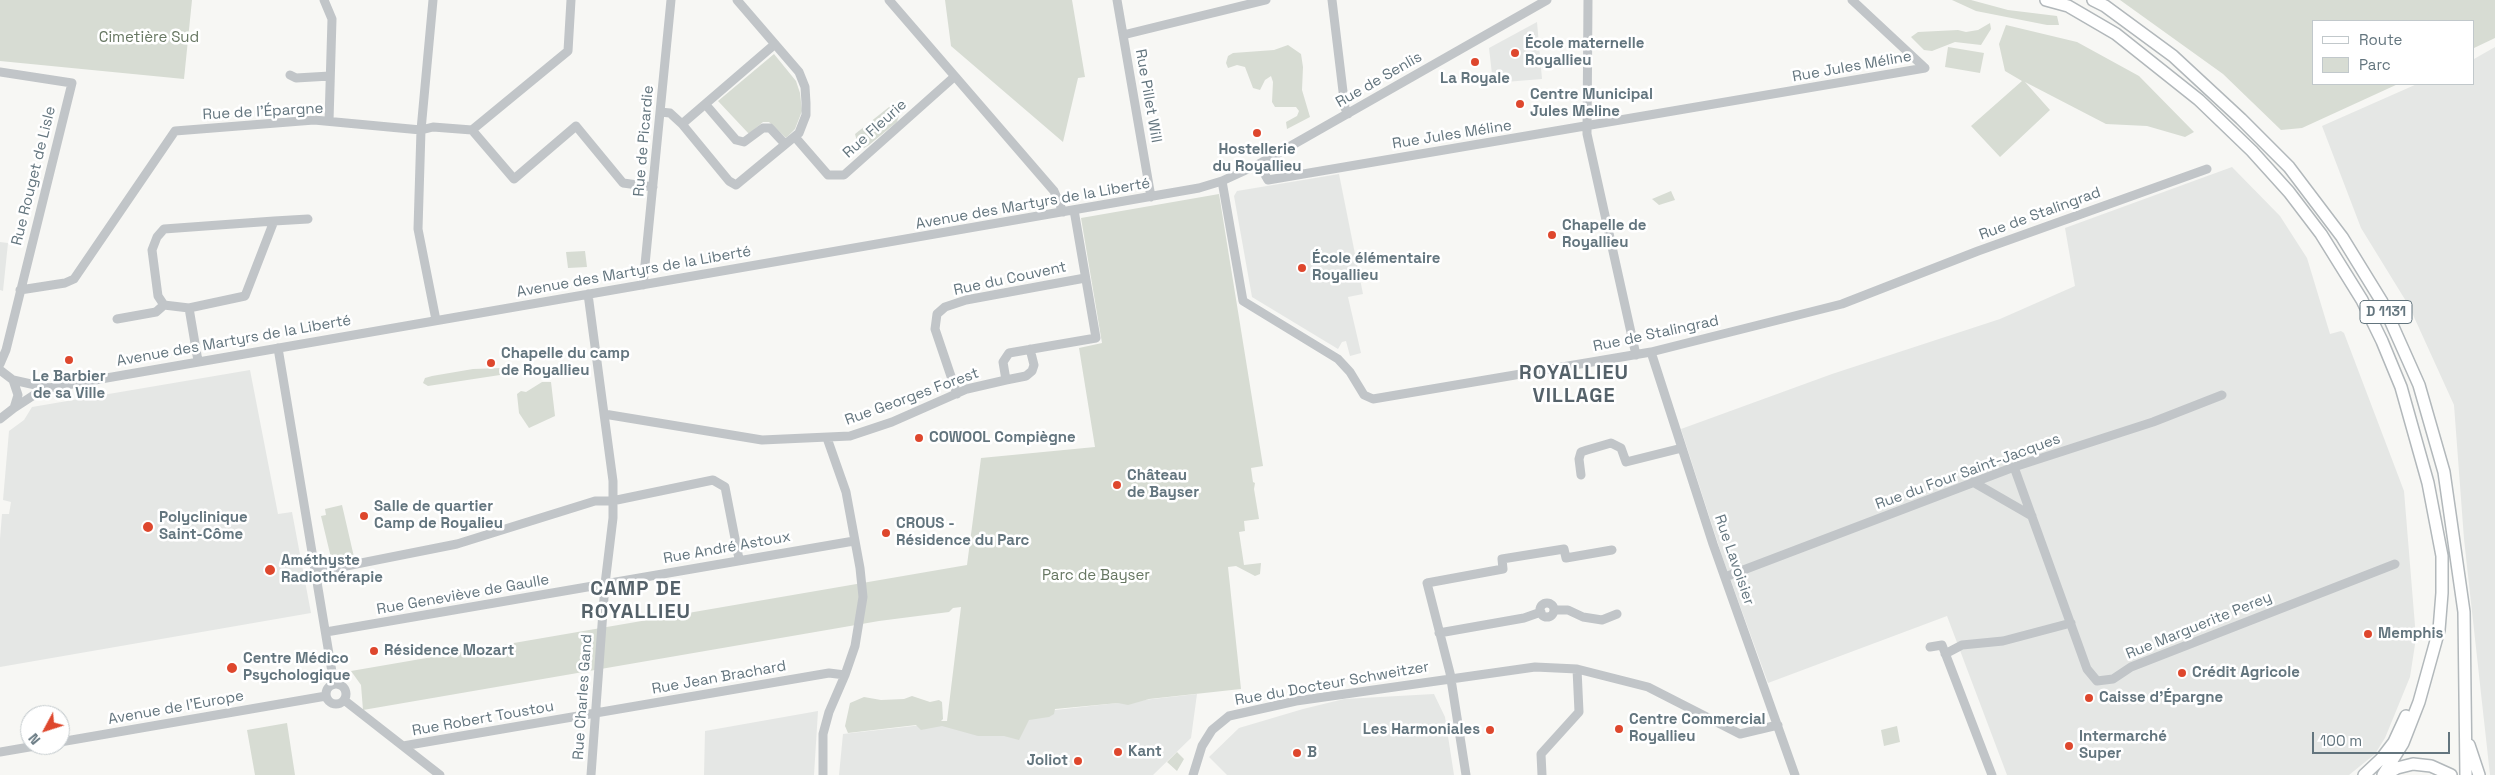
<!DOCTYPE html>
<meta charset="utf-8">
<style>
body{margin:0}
#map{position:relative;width:2495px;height:775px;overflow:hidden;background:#f7f7f4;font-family:"Space Grotesk",sans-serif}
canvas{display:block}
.legend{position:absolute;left:2312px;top:20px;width:162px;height:65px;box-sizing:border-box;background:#fff;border:1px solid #c1c8cb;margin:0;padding:6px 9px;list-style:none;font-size:15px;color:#63757e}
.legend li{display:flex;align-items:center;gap:10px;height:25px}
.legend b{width:25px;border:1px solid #c1c8cb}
.north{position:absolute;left:20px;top:705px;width:50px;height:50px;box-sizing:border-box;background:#fff;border:1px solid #c1c8cb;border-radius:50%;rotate:230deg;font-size:14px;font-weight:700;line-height:20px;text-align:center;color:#63757e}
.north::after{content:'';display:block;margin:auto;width:18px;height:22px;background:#de472d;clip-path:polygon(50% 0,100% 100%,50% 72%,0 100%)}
.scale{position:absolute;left:2312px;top:732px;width:138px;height:22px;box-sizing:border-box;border:2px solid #63757e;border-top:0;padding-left:6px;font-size:15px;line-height:18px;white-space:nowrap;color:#63757e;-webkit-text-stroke:4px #fff;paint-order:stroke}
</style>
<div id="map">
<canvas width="2495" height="775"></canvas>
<ul class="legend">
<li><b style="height:6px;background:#fff"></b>Route</li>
<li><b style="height:14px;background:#d7dcd3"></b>Parc</li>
</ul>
<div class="north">N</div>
<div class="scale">100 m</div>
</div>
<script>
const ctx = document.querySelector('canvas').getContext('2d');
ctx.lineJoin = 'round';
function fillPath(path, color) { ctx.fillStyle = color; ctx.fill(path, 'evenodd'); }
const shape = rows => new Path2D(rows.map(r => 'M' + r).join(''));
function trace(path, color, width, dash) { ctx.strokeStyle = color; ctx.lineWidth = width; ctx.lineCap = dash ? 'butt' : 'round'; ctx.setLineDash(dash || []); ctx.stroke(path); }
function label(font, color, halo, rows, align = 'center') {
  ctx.font = font + ' "Space Grotesk",sans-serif'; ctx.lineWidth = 5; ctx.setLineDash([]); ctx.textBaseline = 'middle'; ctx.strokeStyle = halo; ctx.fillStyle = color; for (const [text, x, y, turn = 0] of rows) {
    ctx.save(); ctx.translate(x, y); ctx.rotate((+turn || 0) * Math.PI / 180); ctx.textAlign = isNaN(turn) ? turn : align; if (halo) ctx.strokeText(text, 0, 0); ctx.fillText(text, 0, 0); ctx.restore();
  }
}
fillPath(shape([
 [1537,22,1542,79,1493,83,1489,48],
 [2495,47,2495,775,2490,775,2464,539,2454,405,2409,306,2361,228,2322,126,2417,84,2474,84,2474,59],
 [2232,167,2280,216,2307,258,2330,334,2341,331,2344,333,2404,491,2416,638,2410,677,2385,738,2375,754,2349,775,2007,775,1947,616,1768,683,1722,556,1681,429,1832,374,2000,319,2075,286,2065,228],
 [1339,174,1363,294,1348,297,1361,353,1350,356,1346,341,1342,342,1338,349,1252,297,1234,196,1237,191],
 [0,242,8,243,3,291,0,290],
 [250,370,278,514,292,512,311,613,0,667,0,539,2,514,9,514,11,502,3,500,9,431,24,420,32,407],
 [1197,694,1191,738,1153,775,839,775,843,734],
 [1434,694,1445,717,1454,775,1227,775,1209,757,1239,728,1303,709,1344,699],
 [818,711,814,775,704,775,705,731]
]), '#e5e7e5');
fillPath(shape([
 [0,0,192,0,184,79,0,61],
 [945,0,1072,0,1085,77,1078,78,1063,142,951,46],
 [1952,0,1971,0,2008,10,2057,16,2059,25,2047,25,1976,11],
 [2120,0,2495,0,2495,38,2474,48,2474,21,2314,21,2314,84,2398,84,2302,128,2281,130,2223,74],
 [1990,23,1991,29,1981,45,1955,42,1932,51,1924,50,1911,37,1918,32,1958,30,1966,32,1978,30],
 [2006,25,2077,42,2139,76,2194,132,2185,137,2147,126,2106,124,2025,82,2050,110,2000,157,1971,126,2022,81,2005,71,1999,44],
 [1288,45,1301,54,1303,67,1302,90,1310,117,1287,129,1286,122,1297,116,1299,111,1296,107,1275,107,1272,102,1273,82,1271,76,1265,80,1260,90,1253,88,1245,67,1237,65,1228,68,1226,63,1228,56,1233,53,1274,50],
 [1948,47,1984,53,1980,73,1945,67],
 [774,54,796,81,800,93,802,111,795,129,786,138,769,122,763,122,749,134,718,101],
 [889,107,899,115,897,122,869,145,864,148,858,145,855,134],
 [1671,191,1675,200,1659,205,1652,199],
 [1219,194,1263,466,1251,468,1253,482,1255,483,1254,489,1259,519,1244,521,1245,531,1239,532,1244,565,1261,563,1260,574,1255,576,1236,566,1228,567,1241,689,1149,699,1128,705,1118,703,1055,709,1054,714,1049,717,1029,720,1019,740,1004,736,978,736,942,726,921,730,916,725,848,733,845,726,850,703,864,697,881,700,904,699,912,696,930,702,939,700,942,702,943,719,941,721,947,721,961,607,953,608,949,612,879,621,363,710,361,685,351,671,967,565,981,458,1095,447,1079,348,1102,343,1081,218],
 [585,251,587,267,568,268,566,252],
 [502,368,505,371,500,375,428,386,423,383,425,378,432,376,473,369],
 [542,382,551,382,555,416,529,428,519,413,517,394,521,391,526,392],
 [342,505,354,557,332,562,321,516,326,515,325,509],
 [287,723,295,775,255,775,247,730],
 [1897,726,1900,742,1884,746,1881,730],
 [1177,752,1184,759,1177,771,1167,762]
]), '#d7dcd3');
const major = shape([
 [2046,0,2068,6,2116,34,2199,100,2252,151,2289,192,2321,234,2362,300,2382,341,2401,387,2428,483,2442,556,2442,593,2439,630,2419,702,2403,743,2383,775],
 [2093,0,2105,6,2173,56,2241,119,2289,167,2342,237,2382,302,2419,385,2444,472,2464,612,2466,775],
 [2469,745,2479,775],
 [2364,775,2381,759,2394,742,2406,716],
 [2385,775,2397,768,2413,764,2431,766,2451,775]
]);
trace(major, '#b2b8bb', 14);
trace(shape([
 [324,0,332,19,329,121],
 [433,0,421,130,418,229,436,320],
 [889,0,1054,191,1063,212],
 [1117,0,1151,197],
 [1332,0,1345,108,1348,114],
 [1588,0,1587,134,1636,355],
 [1852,0,1925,68],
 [1123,35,1266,0],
 [0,72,72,83,6,350,0,364],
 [290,75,296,78,330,76],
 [706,105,736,140,744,142,763,128,770,128,785,144],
 [660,112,670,113,682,124,729,181,736,185,799,133,806,115,806,103,805,87,799,72,737,0],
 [682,124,775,44],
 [472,130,514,179,576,126,623,183,653,187],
 [795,137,828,175,844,175,954,77],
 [1259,164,1268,180,1925,68],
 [1222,181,1243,301,1338,359,1350,372,1364,395,1373,399,1651,352,1842,304,1978,251,2207,169],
 [274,221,308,219],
 [643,285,671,0],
 [20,290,65,283,74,279,175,131,314,120,421,130,433,127,472,130,568,51,571,0],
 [588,294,604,414,762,440,850,436,892,422,967,389,1006,380,1003,362,1009,353,1096,338,1074,210],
 [189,308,164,305,158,296,152,250,157,237,164,229,274,221,245,296,189,308,198,361],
 [117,319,156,312,164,305],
 [278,348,334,684],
 [1651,352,1713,544,1795,775],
 [0,370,13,380,18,395,14,408,0,419],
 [13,380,49,388],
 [1006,380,1026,376,1032,371,1034,365,1030,349],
 [957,394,935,329,937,314,945,307,966,300,1085,278],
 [14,408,34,395,49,388,1199,188,1222,181,1259,164,1547,0],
 [2014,467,2087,669,2097,681,2113,679,2131,667,2395,564],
 [1581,475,1579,459,1581,452,1587,450,1611,443,1621,448,1626,462,1682,448],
 [1973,482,2032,516],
 [316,572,457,544,595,501,612,501,713,480,725,487,739,559],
 [1725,577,2014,467,2153,422,2222,395],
 '1540 610a7 7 0 1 1 14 0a7 7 0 1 1-14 0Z',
 [1554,610,1568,610,1583,617,1602,620,1617,614],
 [326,632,854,541],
 [1439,633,1524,618,1541,612],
 [1930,647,1942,645,1992,775],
 [1945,654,1962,645,2003,641,2071,623],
 '326 694a10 10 0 1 1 20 0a10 10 0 1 1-20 0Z',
 [344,700,440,775],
 [60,742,326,696],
 [403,746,829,673,845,675],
 [0,752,41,745],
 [591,775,605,584,613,518,613,481,604,414],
 [823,775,823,734,829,712,845,675,855,646,863,597,860,568,846,492,827,438],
 [1193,775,1202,746,1212,730,1229,716,1296,701,1535,667,1577,669,1648,687,1740,734,1778,725],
 [1466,775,1450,673,1427,583,1503,569,1502,559,1564,549,1566,558,1612,550],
 [1542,775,1541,754,1579,712,1577,669]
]), '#c1c5c8', 9);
trace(major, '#fff', 11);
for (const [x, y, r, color] of [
 [1515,53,5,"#de472d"],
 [1475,62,5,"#de472d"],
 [1520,104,5,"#de472d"],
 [1257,133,5,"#de472d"],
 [1552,235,5,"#de472d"],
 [1302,268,5,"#de472d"],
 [69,360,5,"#de472d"],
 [491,363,5,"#de472d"],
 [919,438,5,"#de472d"],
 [1117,485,5,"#de472d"],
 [364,516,5,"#de472d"],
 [148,527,6,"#de472d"],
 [886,533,5,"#de472d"],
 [270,570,6,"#de472d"],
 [2368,634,5,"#de472d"],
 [374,651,5,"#de472d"],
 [232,668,6,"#de472d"],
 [2182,673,5,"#de472d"],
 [2089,698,5,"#de472d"],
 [1619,729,5,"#de472d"],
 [1490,730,5,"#de472d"],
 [2069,746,5,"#de472d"],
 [1118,752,5,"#de472d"],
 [1297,753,5,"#de472d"],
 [1078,761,5,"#de472d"]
]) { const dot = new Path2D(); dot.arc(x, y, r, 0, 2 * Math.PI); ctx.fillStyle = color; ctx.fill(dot); trace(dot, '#fff', 2); }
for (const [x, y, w] of [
 [2386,312,52]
]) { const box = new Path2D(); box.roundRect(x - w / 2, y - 11.5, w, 23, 4); ctx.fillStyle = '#fff'; ctx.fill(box); trace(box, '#63757e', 1); }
label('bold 14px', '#63757e', null, [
 ["D 1131",2386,312]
]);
label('15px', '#677762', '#fff', [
 ["Cimetière Sud",149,38],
 ["Parc de Bayser",1096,576]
]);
label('bold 15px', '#63757e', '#fff', [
 ["École maternelle",1525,44],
 ["Royallieu",1525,61],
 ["La Royale",1475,79,"center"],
 ["Centre Municipal",1530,95],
 ["Jules Meline",1530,112],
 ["Hostellerie",1257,150,"center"],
 ["du Royallieu",1257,167,"center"],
 ["Chapelle de",1562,226],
 ["Royallieu",1562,243],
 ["École élémentaire",1312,259],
 ["Royallieu",1312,276],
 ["Chapelle du camp",501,354],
 ["de Royallieu",501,371],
 ["Le Barbier",69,377,"center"],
 ["de sa Ville",69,394,"center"],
 ["COWOOL Compiègne",929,438],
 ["Château",1127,476],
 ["de Bayser",1127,493],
 ["Salle de quartier",374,507],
 ["Camp de Royalieu",374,524],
 ["Polyclinique",159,518],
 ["Saint-Côme",159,535],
 ["CROUS -",896,524],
 ["Résidence du Parc",896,541],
 ["Améthyste",281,561],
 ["Radiothérapie",281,578],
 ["Memphis",2378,634],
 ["Résidence Mozart",384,651],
 ["Centre Médico",243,659],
 ["Psychologique",243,676],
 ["Crédit Agricole",2192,673],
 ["Caisse d'Épargne",2099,698],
 ["Centre Commercial",1629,720],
 ["Royallieu",1629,737],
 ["Les Harmoniales",1480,730,"right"],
 ["Intermarché",2079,737],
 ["Super",2079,754],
 ["Kant",1128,752],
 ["B",1307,753],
 ["Joliot",1068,761,"right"]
], 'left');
label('15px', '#63757e', '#fff', [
 ["Rue Jules Méline",1852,67,-10],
 ["Rue de Senlis",1379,80,-30],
 ["Rue Pillet Will",1148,96,80],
 ["Rue de l'Épargne",263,112,-3],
 ["Rue Fleurie",875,129,-42],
 ["Rue Jules Méline",1452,135,-9],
 ["Rue de Picardie",644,141,-85],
 ["Rue Rouget de Lisle",34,176,-76],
 ["Avenue des Martyrs de la Liberté",1033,204,-10],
 ["Rue de Stalingrad",2040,214,-20],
 ["Avenue des Martyrs de la Liberté",634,272,-10],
 ["Rue du Couvent",1010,279,-12],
 ["Rue de Stalingrad",1656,334,-12],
 ["Avenue des Martyrs de la Liberté",234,341,-10],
 ["Rue Georges Forest",912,397,-20],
 ["Rue du Four Saint-Jacques",1968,472,-20],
 ["Rue André Astoux",727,548,-10],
 ["Rue Lavoisier",1734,560,71],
 ["Rue Geneviève de Gaulle",463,595,-10],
 ["Rue Marguerite Perey",2199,626,-22],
 ["Rue Jean Brachard",719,678,-10],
 ["Rue du Docteur Schweitzer",1332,684,-10],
 ["Rue Charles Gand",583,697,-86],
 ["Avenue de l'Europe",176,708,-10],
 ["Rue Robert Toustou",483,719,-10]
]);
ctx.letterSpacing = '1px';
label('bold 20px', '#55626a', '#fff', [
 ["ROYALLIEU",1574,374],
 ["VILLAGE",1574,397],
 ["CAMP DE",636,590],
 ["ROYALLIEU",636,613]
]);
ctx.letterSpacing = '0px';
</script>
